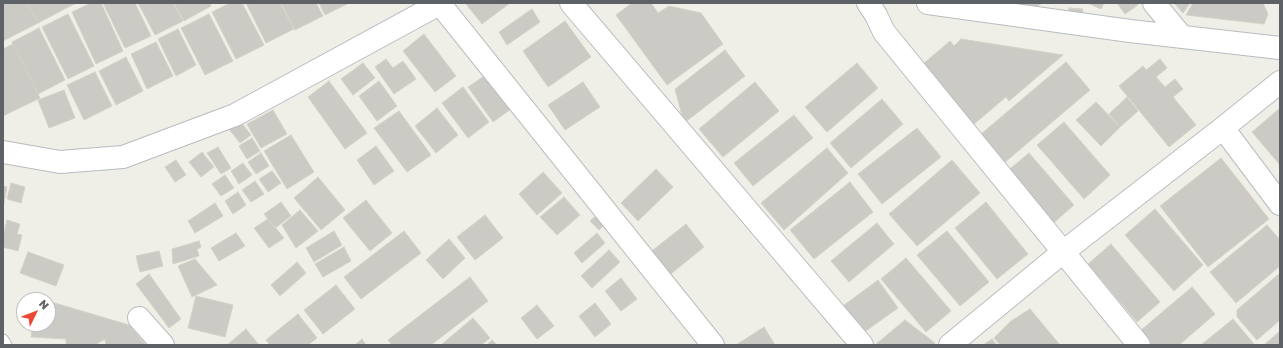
<!DOCTYPE html>
<style>
body{margin:0}
#map{position:relative;width:1283px;height:348px;overflow:hidden;background:#f0efe7;font-family:"Golos Text",sans-serif}
canvas{display:block}
.frame{position:absolute;inset:0;border:4px solid #5e6267;pointer-events:none}
.north{position:absolute;left:16px;top:292px;width:40px;height:40px;box-sizing:border-box;background:#fff;border:1px solid #bfc0c2;border-radius:50%;rotate:47deg;font-size:11px;font-weight:700;line-height:16px;text-align:center;color:#5e6267}
.north::after{content:'';display:block;margin:auto;width:14px;height:18px;background:#eb4732;clip-path:polygon(50% 0,100% 100%,50% 72%,0 100%)}
</style>
<div id="map">
<canvas width="1283" height="348"></canvas>
<div class="frame"></div>
<div class="north">N</div>
</div>
<script>
const ctx = document.querySelector('canvas').getContext('2d');
ctx.lineJoin = 'round';
function fillPath(path, color) { ctx.fillStyle = color; ctx.fill(path, 'evenodd'); }
const shape = rows => new Path2D(rows.map(r => 'M' + r).join(''));
function trace(path, color, width, dash) { ctx.strokeStyle = color; ctx.lineWidth = width; ctx.lineCap = dash ? 'butt' : 'round'; ctx.setLineDash(dash || []); ctx.stroke(path); }
const building = shape([
 [3,3,27,3,38,23,3,41,3,3],
 [27,3,76,3,38,23,27,3],
 [91,3,101,3,123,51,96,64,72,12,91,3],
 [103,3,135,3,151,36,125,48,103,3],
 [138,3,173,3,183,21,155,35,138,3],
 [174,3,210,3,211,6,184,21,174,3],
 [230,3,242,3,264,45,236,59,212,12,230,3],
 [246,3,280,3,294,29,266,43,246,3],
 [281,3,316,3,323,16,295,30,281,3],
 [319,3,349,3,325,15,319,3],
 [468,3,510,3,482,24,466,4,468,3],
 [632,3,651,3,658,13,669,6,701,13,723,44,667,85,616,15,632,3],
 [1019,3,1042,3,1033,10,1023,8,1019,3],
 [1088,3,1104,3,1101,9,1088,3],
 [1117,3,1137,3,1138,5,1125,14,1117,3],
 [1174,3,1190,3,1183,13,1174,3],
 [1193,3,1263,3,1268,14,1264,24,1186,15,1193,3],
 [1069,8,1083,9,1081,22,1068,21,1069,8],
 [532,9,540,22,507,45,499,32,532,9],
 [68,14,94,66,68,79,42,27,68,14],
 [209,14,233,61,205,75,181,28,209,14],
 [565,21,591,57,548,87,523,51,565,21],
 [39,28,65,80,38,94,12,42,39,28],
 [178,29,196,65,176,76,158,39,178,29],
 [424,34,456,76,435,92,403,51,424,34],
 [961,39,1063,55,1009,101,1006,97,974,124,923,64,950,41,954,46,961,39],
 [156,42,173,76,147,89,131,54,156,42],
 [13,44,40,98,3,116,3,49,13,44],
 [725,50,745,76,684,123,675,89,725,50],
 [126,57,143,91,116,105,99,71,126,57],
 [386,59,393,68,403,61,416,79,394,94,375,67,386,59],
 [1160,59,1167,68,1156,77,1165,87,1175,79,1183,89,1173,97,1196,125,1169,147,1119,86,1143,66,1146,70,1160,59],
 [1066,62,1090,90,1004,163,980,135,1066,62],
 [363,63,375,78,353,95,341,79,363,63],
 [857,63,878,88,827,132,805,107,857,63],
 [95,72,112,106,84,120,67,85,95,72],
 [490,72,515,106,493,122,468,87,490,72],
 [329,81,367,133,345,149,308,97,329,81],
 [379,81,397,106,377,121,359,96,379,81],
 [583,82,600,107,565,130,548,105,583,82],
 [755,82,779,111,723,157,699,129,755,82],
 [463,87,489,122,468,138,442,103,463,87],
 [64,90,75,118,49,128,38,100,64,90],
 [1127,97,1138,111,1120,127,1109,114,1127,97],
 [882,99,903,124,851,168,830,143,882,99],
 [1096,102,1120,127,1101,146,1076,120,1096,102],
 [437,108,458,135,436,153,415,126,437,108],
 [1280,108,1280,165,1252,132,1280,108],
 [273,110,287,134,261,148,247,124,273,110],
 [399,111,431,155,407,172,374,128,399,111],
 [794,115,813,138,753,186,734,163,794,115],
 [240,121,251,135,240,143,229,129,240,121],
 [1064,122,1110,175,1084,199,1037,145,1064,122],
 [917,128,941,157,882,204,858,174,917,128],
 [291,135,314,172,287,189,264,151,291,135],
 [252,138,260,151,247,159,239,146,252,138],
 [376,146,394,171,374,185,357,160,376,146],
 [218,147,231,168,221,174,207,153,218,147],
 [827,148,848,173,784,230,761,203,827,148],
 [202,152,214,167,201,177,189,162,202,152],
 [261,153,269,166,256,174,248,162,261,153],
 [1029,153,1074,205,1050,226,1005,173,1029,153],
 [1221,158,1269,219,1208,267,1160,206,1221,158],
 [176,160,186,175,175,182,165,167,176,160],
 [952,160,980,193,917,246,889,214,952,160],
 [243,163,252,175,239,184,231,171,243,163],
 [656,169,673,187,638,221,621,203,656,169],
 [272,171,281,183,268,192,259,179,272,171],
 [543,172,562,193,537,215,519,194,543,172],
 [225,175,234,188,221,196,212,184,225,175],
 [318,177,345,210,321,230,294,198,318,177],
 [255,181,264,194,251,202,242,190,255,181],
 [850,182,873,212,814,259,790,230,850,182],
 [11,183,25,187,21,203,7,199,11,183],
 [3,186,7,187,3,208,3,186],
 [238,192,246,205,233,214,225,201,238,192],
 [564,197,580,215,557,235,540,217,564,197],
 [366,200,392,233,370,251,343,218,366,200],
 [281,202,291,216,275,228,264,214,281,202],
 [986,202,1028,254,997,279,955,228,986,202],
 [215,203,223,216,195,233,188,221,215,203],
 [1155,209,1203,265,1174,291,1125,235,1155,209],
 [300,210,318,231,296,248,282,225,300,210],
 [600,212,608,221,599,230,590,221,600,212],
 [485,215,503,238,475,260,457,237,485,215],
 [268,219,284,238,269,248,254,228,268,219],
 [7,220,20,224,17,234,22,235,18,251,3,247,3,236,7,220],
 [877,223,894,244,849,282,831,261,877,223],
 [686,224,704,247,667,277,648,254,686,224],
 [1267,225,1280,240,1280,266,1236,303,1210,272,1267,225],
 [334,231,342,245,314,262,306,248,334,231],
 [404,231,421,253,361,299,344,277,404,231],
 [947,231,989,282,960,306,917,255,947,231],
 [236,233,245,246,219,261,211,248,236,233],
 [597,233,605,243,582,263,574,253,597,233],
 [449,239,465,258,443,279,426,260,449,239],
 [199,241,201,247,197,249,199,256,173,264,172,249,199,241],
 [1111,244,1160,302,1137,322,1088,264,1111,244],
 [344,247,351,261,323,277,315,264,344,247],
 [609,250,620,262,592,288,581,276,609,250],
 [159,251,163,266,140,272,136,256,159,251],
 [28,252,64,265,56,286,20,273,28,252],
 [906,258,951,311,926,332,881,279,906,258],
 [195,259,217,285,192,297,178,266,195,259],
 [297,262,306,273,280,296,271,285,297,262],
 [1280,273,1280,320,1257,340,1237,317,1237,310,1280,273],
 [149,274,181,319,169,328,136,284,149,274],
 [470,277,488,301,431,345,392,345,388,340,470,277],
 [621,278,637,299,621,311,605,291,621,278],
 [878,280,898,308,863,333,843,306,878,280],
 [336,285,355,309,323,334,304,310,336,285],
 [1192,287,1215,314,1179,345,1152,345,1140,331,1192,287],
 [196,296,233,305,225,337,188,328,196,296],
 [48,301,129,325,146,345,106,345,105,339,95,345,66,345,66,339,31,337,33,324,48,324,48,301],
 [595,303,611,324,595,337,579,316,595,303],
 [537,305,554,326,537,339,521,318,537,305],
 [1030,309,1060,345,1000,345,994,338,1011,321,1030,309],
 [298,314,317,338,308,345,270,345,266,340,298,314],
 [473,318,490,338,481,345,441,345,473,318],
 [1233,319,1254,344,1201,345,1233,319],
 [905,320,935,343,932,345,875,345,905,320],
 [764,327,775,345,736,345,764,327],
 [246,329,259,345,227,345,246,329],
 [1280,331,1280,345,1264,345,1280,331],
 [362,339,366,345,355,345,362,339],
 [992,339,997,345,983,345,992,339],
 [492,340,497,345,487,345,492,340]
]);
fillPath(building, '#cccac4');
trace(building, '#d5d1c5', 1);
const lane = shape([
 [3,340,6,345]
]);
const street = shape([
 [868,3,876,15,884,32,1139,345],
 [928,3,1130,31,1280,48],
 [1154,3,1182,37],
 [440,4,713,345],
 [1223,128,1280,204],
 [139,318,163,345],
 [950,345,1063,252,1223,128,1280,82]
]);
const secondary = shape([
 [571,3,862,345],
 [3,152,60,162,123,157,235,115,441,3]
]);
trace(lane, '#b9bcc0', 13);
trace(street, '#b9bcc0', 24);
trace(secondary, '#b8bbc0', 24);
trace(lane, '#fff', 11);
trace(street, '#fff', 22);
trace(secondary, '#fff', 22);
</script>
